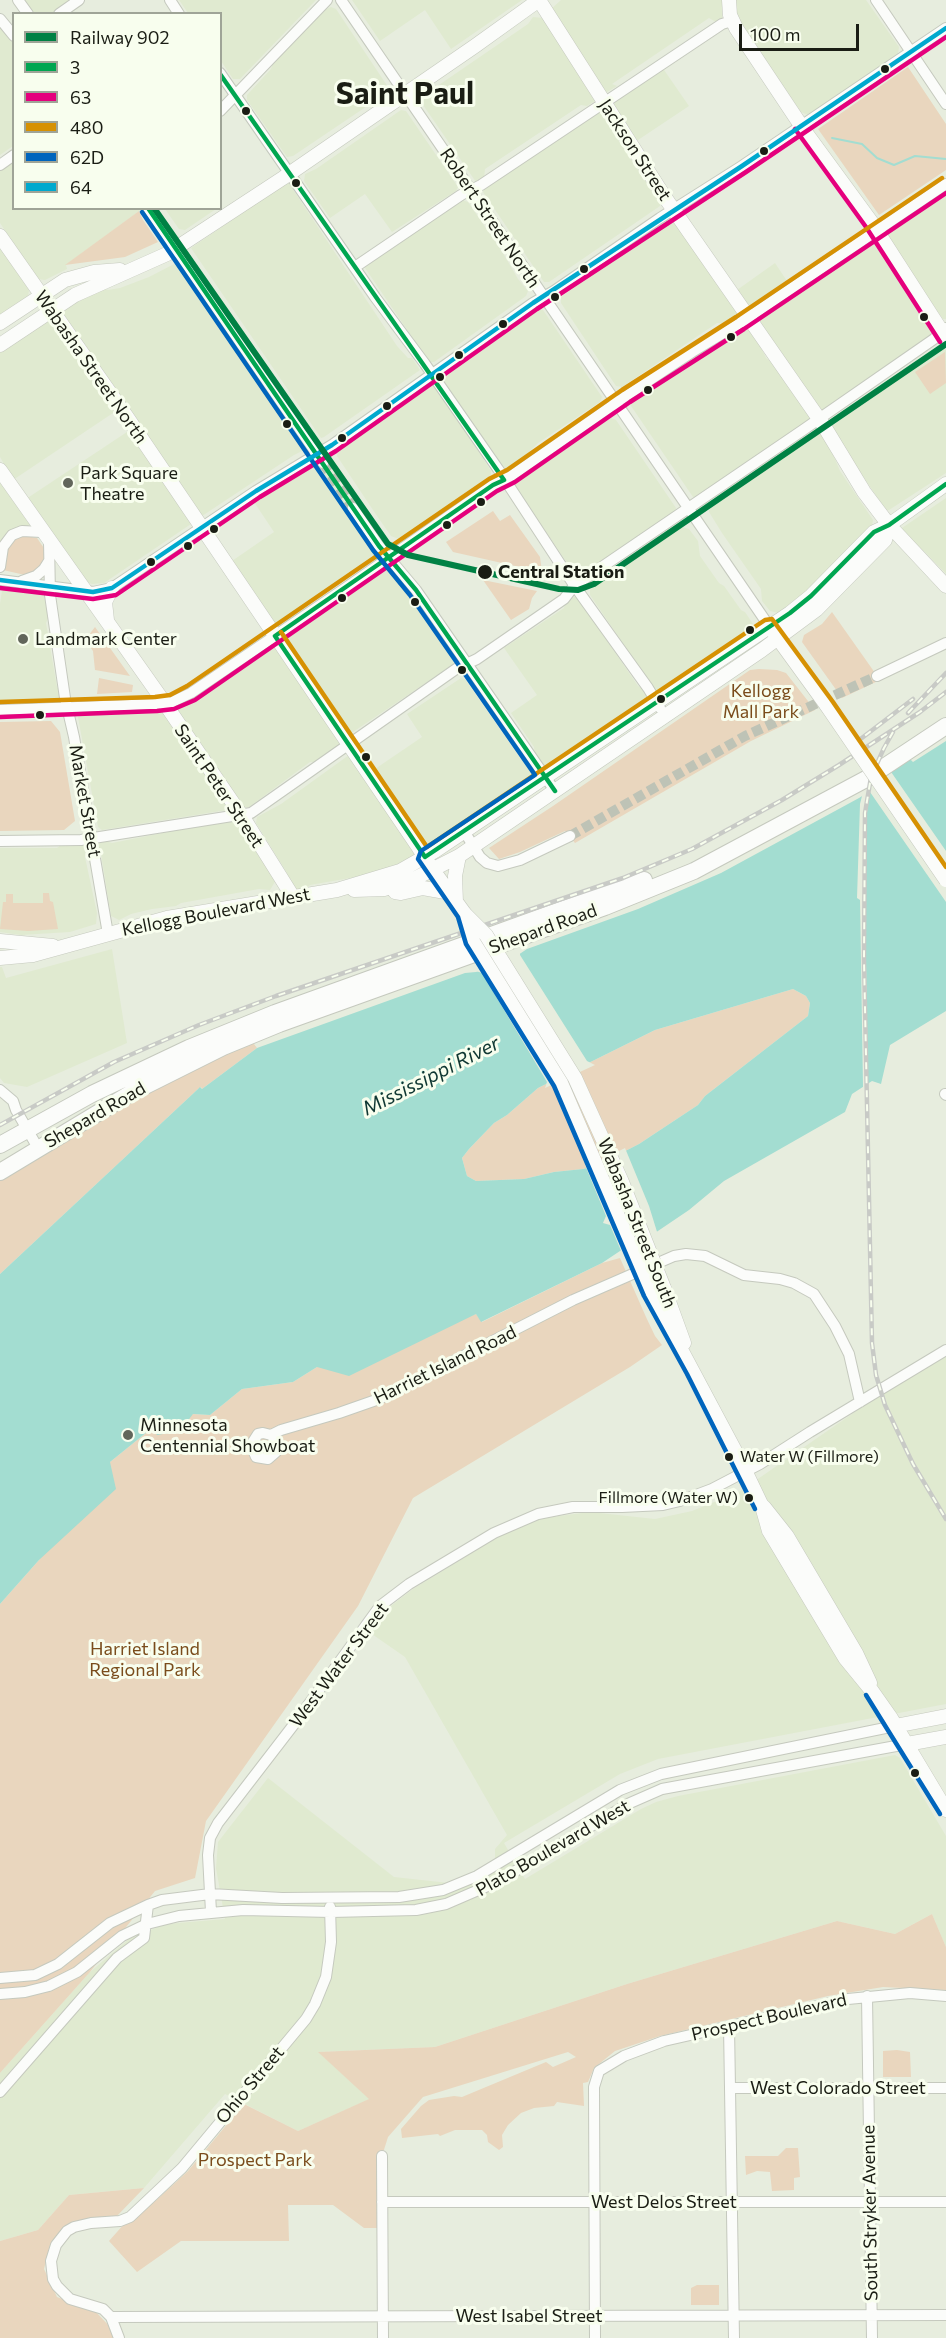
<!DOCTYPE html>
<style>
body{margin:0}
#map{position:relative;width:946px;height:2338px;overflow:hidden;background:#e7edde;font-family:Commissioner,sans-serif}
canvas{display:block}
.legend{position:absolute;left:12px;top:12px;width:210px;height:198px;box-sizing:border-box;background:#f8feee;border:2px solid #9fa497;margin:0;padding:8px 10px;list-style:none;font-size:18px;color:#1a1d14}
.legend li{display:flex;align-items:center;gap:12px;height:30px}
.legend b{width:30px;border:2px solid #9fa497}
.scale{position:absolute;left:739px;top:24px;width:120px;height:27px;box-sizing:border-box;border:3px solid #1a1d14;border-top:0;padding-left:8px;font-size:18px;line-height:21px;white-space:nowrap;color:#1a1d14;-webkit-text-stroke:4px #f8feee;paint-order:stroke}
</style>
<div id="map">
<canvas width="946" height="2338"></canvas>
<ul class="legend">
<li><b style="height:8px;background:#008144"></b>Railway 902</li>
<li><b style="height:8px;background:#00a651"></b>3</li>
<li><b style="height:8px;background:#e5007d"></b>63</li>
<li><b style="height:8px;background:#d69103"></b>480</li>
<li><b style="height:8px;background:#0065bd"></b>62D</li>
<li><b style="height:8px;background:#00a9ce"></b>64</li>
</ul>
<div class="scale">100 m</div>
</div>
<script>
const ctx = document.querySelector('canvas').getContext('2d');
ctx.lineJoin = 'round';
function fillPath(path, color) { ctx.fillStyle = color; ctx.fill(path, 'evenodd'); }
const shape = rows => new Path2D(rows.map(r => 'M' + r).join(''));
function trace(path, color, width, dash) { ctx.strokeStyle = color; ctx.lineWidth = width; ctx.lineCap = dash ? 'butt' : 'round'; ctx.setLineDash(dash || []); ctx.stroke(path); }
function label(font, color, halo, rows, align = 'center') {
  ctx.font = font + ' Commissioner,sans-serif'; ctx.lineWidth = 6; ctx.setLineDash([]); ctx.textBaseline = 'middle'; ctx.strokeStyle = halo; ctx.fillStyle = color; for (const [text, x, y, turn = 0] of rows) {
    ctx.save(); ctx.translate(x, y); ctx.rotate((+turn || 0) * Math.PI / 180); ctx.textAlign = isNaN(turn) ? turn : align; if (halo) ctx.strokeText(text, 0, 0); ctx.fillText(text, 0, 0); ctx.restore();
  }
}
fillPath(shape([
 [22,0,71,0,52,14,32,13],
 [179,0,316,0,240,79,233,79,221,61,220,14,188,13],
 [352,0,522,0,451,49,425,10,380,41],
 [561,0,722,0,722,18,716,22,709,18,612,84,617,86,607,92,601,89,550,10],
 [736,0,866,0,899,47,898,54,808,115,801,112,741,25,736,13],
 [331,7,336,9,388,87,388,92,293,156,287,157,247,100,247,95,271,69,273,63,326,9],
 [533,17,543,18,595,101,587,106,581,105,485,169,484,179,476,182,421,102,421,95,428,89,433,89,528,24],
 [0,25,14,41,13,146,0,155],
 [662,67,689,106,635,142,611,103],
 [401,110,406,111,458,187,456,191,392,232,365,194,330,218,304,181,305,174,316,169],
 [600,110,606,115,609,126,660,203,660,206,549,282,544,282,483,192,484,188],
 [13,162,14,208,142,209,66,265,67,269,45,280,38,279,0,223,0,169],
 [288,182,397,346,408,358,412,358,420,370,324,437,321,438,191,248],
 [946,193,946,319,943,319,886,239,888,232],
 [462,200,468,202,503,253,518,279,528,291,526,296,434,362,429,362,365,268,367,264],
 [165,209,216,209,185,230,179,229],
 [674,216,741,315,729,324,717,323,622,387,616,386,561,303,561,297,605,266,620,253],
 [871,242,877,244,935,332,822,412,757,322,758,318],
 [0,247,29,290,28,297,0,316],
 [178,262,181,262,304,445,304,450,294,455,202,516,199,515,62,314,63,310,85,295,103,288,108,290,120,288,149,277],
 [775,263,787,281,751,305,747,304,737,290],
 [538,308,543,310,602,397,600,402,538,443,515,466,506,470,441,379,441,374],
 [50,317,116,411,13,480,0,457,0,353],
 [747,327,756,337,766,358,776,365,783,375,783,380,810,417,810,420,697,498,693,497,629,403,631,398,680,365],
 [943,349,946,350,946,473,889,510,886,510,832,431,833,425],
 [429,383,435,385,444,398,491,471,491,475,399,539,391,536,375,513,337,456,338,449,407,401,416,391],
 [611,418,616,420,676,508,675,513,579,578,576,576,516,488,516,481],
 [130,430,191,520,191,524,104,583,92,584,85,581,26,499],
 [820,433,829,445,840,471,873,520,872,525,802,597,778,613,770,611,762,601,761,589,722,533,709,512,709,509],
 [314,461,319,463,377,553,375,557,300,608,297,614,279,626,275,626,232,561,274,532,254,502],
 [0,482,30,525,8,532,0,542],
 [946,498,946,574,926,553,905,535,902,528],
 [682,527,689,529,698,541,700,556,719,583,724,586,741,610,745,612,753,624,752,631,664,693,656,692,590,595,590,590],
 [386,569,389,570,453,658,454,664,353,732,349,733,286,642,287,636],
 [5,588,42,593,44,596,48,618,46,623,57,687,60,690,60,699,0,701,0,604,2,590],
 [574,597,578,598,638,686,642,688,651,699,545,770,535,756,534,747,511,713,537,695,504,648,564,608,565,604],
 [272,643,276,644,342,741,340,745,315,762,310,762,249,807,240,808,173,707,184,704,201,694,262,653],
 [461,678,465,679,520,758,527,760,535,773,534,781,527,786,516,788,430,847,426,845,379,772,375,769,422,737,407,714],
 [157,710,163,714,226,804,227,810,102,830,98,827,78,717,81,713],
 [349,755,415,849,414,855,407,861,379,873,310,885,305,890,295,891,290,889,287,873,256,823,257,817,281,804],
 [233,819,276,880,270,890,259,889,181,903,176,906,152,909,131,914,119,920,111,916,101,854,97,847,100,842,105,841,112,843],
 [61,845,83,845,86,848,85,857,97,913,96,924,70,932,21,935,0,932,0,848,57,848],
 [112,949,127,1043,27,1087,4,1083,0,1078,0,967,2,967,6,978],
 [946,1349,946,1704,658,1759,620,1774,504,1843,525,1879,641,1809,656,1802,678,1796,895,1755,900,1758,946,1836,946,1947,932,1914,895,1934,837,1921,627,1984,435,2047,319,2052,370,2099,298,2131,225,2094,144,2188,69,2195,38,2230,0,2241,0,2073,90,1972,130,1938,166,1924,225,1919,216,1868,218,1842,268,1778,394,1877,449,1883,495,1862,495,1849,507,1835,405,1657,369,1632,383,1612,413,1589,511,1529,543,1518,590,1512,655,1519,692,1511,739,1492]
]), '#e0ead0');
fillPath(shape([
 [908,67,946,124,946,170,879,215,818,129],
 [139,211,143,220,158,242,125,257,65,265],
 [945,352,946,383,930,394,915,372],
 [493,511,500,521,510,515,540,557,542,572,453,552,446,542],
 [20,535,37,538,46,551,41,569,25,575,3,570,9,543],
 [483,580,537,591,532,598,529,609,511,620],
 [832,612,880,680,842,698,802,642,804,635,822,624],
 [95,627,130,676,95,670,93,651,85,640],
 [759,669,777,670,786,673,815,710,751,741,575,843,565,831,520,852,499,859,489,848,553,806,750,670],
 [99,678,133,685,132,692,97,694],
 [51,721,60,732,75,821,64,830,0,831,0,722],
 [43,893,49,893,50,901,53,902,58,929,28,931,0,929,3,902,6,902,6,894,13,894,13,903,43,903],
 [793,989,806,996,810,1003,808,1016,705,1096,698,1105,639,1144,600,1164,583,1169,554,1172,524,1179,476,1181,467,1176,462,1158,469,1149,494,1123,507,1115,538,1088,655,1030],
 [251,1040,257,1048,202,1089,201,1087,198,1089,0,1274,0,1179,136,1095],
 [620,1258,646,1317,655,1336,662,1345,630,1367,413,1498,358,1606,206,1821,195,1878,155,1891,90,1972,0,2073,0,1604,39,1560,110,1462,152,1428,193,1414,210,1415,242,1389,293,1382,317,1367,476,1314,482,1322,602,1263],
 [932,1914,946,1947,946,1990,883,1987,828,1996,660,2036,615,2051,594,2068,588,2082,583,2083,584,2106,557,2102,554,2106,534,2108,521,2113,508,2125,502,2135,503,2147,499,2150,488,2142,487,2135,482,2130,455,2130,440,2136,438,2134,402,2138,401,2129,421,2106,429,2100,454,2096,462,2097,546,2062,553,2067,576,2057,568,2052,423,2097,388,2137,382,2156,382,2228,364,2228,333,2205,288,2205,289,2241,181,2241,137,2272,109,2241,125,2223,152,2204,188,2171,244,2104,298,2131,369,2099,318,2052,435,2047,627,1984,837,1921,895,1934],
 [897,2050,910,2052,911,2077,883,2077,883,2051],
 [786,2148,798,2148,800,2177,794,2178,794,2190,772,2191,770,2172,757,2171,746,2175,745,2156,778,2156],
 [144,2188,116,2217,67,2227,50,2245,44,2269,57,2297,95,2311,112,2329,113,2338,0,2338,0,2241,38,2230,69,2195],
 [697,2285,719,2285,719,2305,691,2305,691,2288]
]), '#e9d6be');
fillPath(shape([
 [946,741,946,1011,890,1045,881,1084,872,1081,852,1094,845,1112,724,1181,689,1210,652,1235,626,1247,602,1263,481,1322,476,1314,349,1376,317,1367,293,1382,242,1389,210,1415,193,1414,180,1431,157,1435,152,1428,110,1462,116,1489,39,1560,0,1604,0,1274,198,1089,200,1087,202,1089,257,1048,465,973,476,972,512,959,527,949,638,909,721,873,859,798,888,780,885,775,910,759,913,762],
 [793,989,806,996,810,1003,808,1016,705,1096,698,1105,639,1144,600,1164,583,1169,554,1172,524,1179,476,1181,467,1176,462,1158,469,1149,494,1123,507,1115,538,1088,655,1030]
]), '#a3ddd1');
fillPath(shape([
 [889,769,946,851,946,902,870,792,867,812,865,899,868,1087,863,1087,860,900,857,898,860,804,863,792,884,779,882,776],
 [520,950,520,955,587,1061,595,1065,545,1088,547,1082,482,973,476,971,511,956],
 [625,1148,649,1206,658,1235,622,1253,610,1225,603,1223,606,1216,585,1165,599,1161]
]), '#e7edde');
trace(shape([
 [832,138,862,144,877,158,894,165,915,156,946,159]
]), '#a3ddd1', 2);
trace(shape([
 [323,463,353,508],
 [570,836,745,736,877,676]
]), '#bec3b6', 10, [10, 5]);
const minor = shape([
 [18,0,28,14],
 [170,0,179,14],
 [341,0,769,626],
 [876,0,946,104],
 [59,14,79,0],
 [0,19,14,36],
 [220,73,375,297,425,364,498,469,574,585,648,688,660,708],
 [220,111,327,0],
 [0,165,14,155],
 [148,208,323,463],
 [355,267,461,195,481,185,722,24,732,21],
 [353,508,379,546,416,590,555,791],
 [49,542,50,595,65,698,74,737,108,934],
 [0,567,3,547,12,535,22,531,42,532],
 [0,580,93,592,112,588,256,491,332,445,533,303,554,291,660,218,742,166,946,28],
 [22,581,36,576,44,569,49,561],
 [877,676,946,643],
 [0,710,156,704,172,702,191,693,347,587,493,485,511,476,626,396,692,352,740,323,946,184],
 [464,831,480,857,487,863,498,866,520,860,570,836],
 [0,841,81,840,251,813,456,669,477,659,564,599,574,586,803,430,934,339,946,328],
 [0,1090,13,1101,16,1110,38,1148],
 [945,1094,946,1095],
 [271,1435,277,1442,276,1452,268,1459,256,1457,251,1445,258,1434,263,1433,271,1435,281,1430,339,1413,379,1399,573,1300,674,1256,686,1254,705,1256,744,1275,780,1279,794,1283,814,1294,835,1326,849,1354,860,1402],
 [211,1912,208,1855,210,1838,218,1823,295,1723,380,1606,409,1584,494,1533,538,1514,573,1507,622,1507,663,1505,680,1501,712,1489,760,1464,810,1432,946,1350],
 [0,1978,35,1975,58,1964,110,1923,148,1905,162,1900,210,1894,282,1898,399,1897,443,1890,477,1876,620,1790,661,1774,895,1726],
 [0,1994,25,1992,49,1986,77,1972,122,1936,147,1924,179,1916,243,1910,331,1912,416,1910,446,1904,497,1882,630,1803,662,1789,907,1744],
 [867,1996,872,2338],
 [729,2026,734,2338],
 [730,2088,946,2088],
 [0,2092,117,1958,144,1938,148,1905],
 [382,2156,383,2338],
 [382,2202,946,2202],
 [111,2317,946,2315],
 [119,2338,111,2317,103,2309,70,2299,57,2286,53,2279,51,2261,56,2245,67,2231,74,2227,91,2223,120,2221,130,2217,182,2168,306,2019,315,2004,326,1977,331,1942,330,1907],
 [595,2338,594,2087,599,2071,624,2056,664,2041,848,1999,910,1993,946,1996]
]);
const major = shape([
 [539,0,664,196,824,426,864,492,889,525,946,586],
 [729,0,730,15,736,28,806,133,872,223,946,338],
 [0,236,127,417,417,845,433,870,465,914],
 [0,323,65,280,94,272,120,270],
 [0,345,75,295,167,254,283,178,475,46,539,0],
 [0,470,159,695,246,822,293,897],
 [107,620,105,602,112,588],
 [774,633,827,706],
 [354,890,384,889,410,881,459,856,762,650,816,610,885,540,889,525],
 [395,892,401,893,423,888,451,893],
 [456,902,455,876,459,856],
 [0,941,53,946],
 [0,958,33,955,167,918,337,890,400,871,435,851,790,613,811,596,874,532,889,525,946,484],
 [664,1288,684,1343],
 [651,1293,740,1460,762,1506,769,1531,845,1658,872,1691,891,1718,946,1810],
 [764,1507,787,1536,856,1653,870,1683],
 [895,1726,946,1716],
 [907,1744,946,1737]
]);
const highway = shape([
 [0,1145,92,1094,189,1048,275,1013,644,880],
 [0,1172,131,1093,223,1047,279,1024,605,907,694,871,866,779,946,726]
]);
trace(minor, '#c5c9be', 12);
trace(major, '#c5c9be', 15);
trace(highway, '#c5c9be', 18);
trace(minor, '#fbfcfa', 10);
trace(major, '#fbfcfa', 14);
trace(highway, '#fbfcfa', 16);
const rail = shape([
 [908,713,946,673],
 [893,732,884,748,871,777,865,813,864,960,872,1343,876,1375,885,1405,913,1464,946,1519],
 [854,744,913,699],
 [0,1125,114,1062,199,1025,276,996,623,878,692,849,782,800,839,765,920,712,946,692]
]);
trace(rail, '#c8cac6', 4.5);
trace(rail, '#f8feee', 2, [7]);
const majorBridge = shape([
 [827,706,946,880],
 [465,914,486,935,575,1078,622,1182,664,1288],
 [465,916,472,940,561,1083,651,1293]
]);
trace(majorBridge, '#c5c9be', 15, []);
trace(majorBridge, '#fbfcfa', 14);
trace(shape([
 [220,74,504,480],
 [148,208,379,546,416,590,555,791],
 [275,636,493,485,504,480],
 [275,636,425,857],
 [425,857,790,613,811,596,874,532,889,525,946,484]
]), '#00a651', 4.5);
trace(shape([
 [795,129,866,227,940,342],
 [0,588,93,599,116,595,260,497,336,451,537,309,746,172,946,37],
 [0,717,157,711,174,709,195,700,497,491,515,482,630,402,744,329,946,193]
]), '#e5007d', 4.5);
trace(shape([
 [281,632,427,847,765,620,772,619,833,702,946,867],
 [0,702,155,697,170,695,187,686,489,479,507,470,622,390,736,317,942,178]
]), '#d69103', 4.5);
trace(shape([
 [142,212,373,550,410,595,535,775,421,851,418,859,458,917,466,944,554,1086,644,1296,687,1374,755,1509],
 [866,1695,940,1814]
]), '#0065bd', 4.5);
trace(shape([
 [0,580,93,592,112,588,256,491,332,445,533,303,742,166,946,28]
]), '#00a9ce', 4.5);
trace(shape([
 [154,208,388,544,408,555,559,589,578,590,594,584,946,344]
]), '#008144', 6);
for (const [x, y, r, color] of [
 [885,69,5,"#1a1d14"],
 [246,111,5,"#1a1d14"],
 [764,151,5,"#1a1d14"],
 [296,183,5,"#1a1d14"],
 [584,269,5,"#1a1d14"],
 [555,297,5,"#1a1d14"],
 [924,317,5,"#1a1d14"],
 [503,324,5,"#1a1d14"],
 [731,337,5,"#1a1d14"],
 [459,355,5,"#1a1d14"],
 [440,377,5,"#1a1d14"],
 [648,390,5,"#1a1d14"],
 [387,406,5,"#1a1d14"],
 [287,424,5,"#1a1d14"],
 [342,438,5,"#1a1d14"],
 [68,483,6,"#62665b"],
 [481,502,5,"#1a1d14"],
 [447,525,5,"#1a1d14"],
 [214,529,5,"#1a1d14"],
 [188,546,5,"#1a1d14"],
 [151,562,5,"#1a1d14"],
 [485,572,8,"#1a1d14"],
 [342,598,5,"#1a1d14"],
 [415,602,5,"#1a1d14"],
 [750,630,5,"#1a1d14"],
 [23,639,6,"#62665b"],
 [462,670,5,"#1a1d14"],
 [661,699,5,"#1a1d14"],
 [40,715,5,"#1a1d14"],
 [366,757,5,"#1a1d14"],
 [128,1435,6,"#62665b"],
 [729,1457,5,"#1a1d14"],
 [749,1498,5,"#1a1d14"],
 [915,1773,5,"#1a1d14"]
]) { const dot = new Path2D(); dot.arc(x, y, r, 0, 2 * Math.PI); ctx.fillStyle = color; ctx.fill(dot); trace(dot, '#f8feee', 2); }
label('16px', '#1a1d14', '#f8feee', [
 ["Water W (Fillmore)",740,1457],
 ["Fillmore (Water W)",738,1498,"right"]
], 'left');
label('18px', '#1a1d14', '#f8feee', [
 ["Jackson Street",635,150,57],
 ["Robert Street North",490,218,56],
 ["Wabasha Street North",91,367,55],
 ["Saint Peter Street",219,786,56],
 ["Market Street",85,801,80],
 ["Kellogg Boulevard West",216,912,-11],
 ["Shepard Road",543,929,-20],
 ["Shepard Road",95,1115,-30],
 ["Wabasha Street South",637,1223,68],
 ["Harriet Island Road",445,1365,-26],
 ["West Water Street",339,1665,-53],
 ["Plato Boulevard West",553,1848,-30],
 ["Prospect Boulevard",769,2017,-13],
 ["Ohio Street",250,2085,-50],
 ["West Colorado Street",838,2088],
 ["West Delos Street",664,2202],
 ["South Stryker Avenue",870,2213,-91],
 ["West Isabel Street",529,2316]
]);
label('18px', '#1a1d14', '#f8feee', [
 ["Park Square",80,473],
 ["Theatre",80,494],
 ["Landmark Center",35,639],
 ["Minnesota",140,1425],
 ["Centennial Showboat",140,1446]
], 'left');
label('bold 18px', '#1a1d14', '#f8feee', [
 ["Central Station",498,572]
], 'left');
label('18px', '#7a4c1b', '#f8feee', [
 ["Kellogg",761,691],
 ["Mall Park",761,712],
 ["Harriet Island",145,1649],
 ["Regional Park",145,1670],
 ["Prospect Park",255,2160]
]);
label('italic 20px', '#0f3732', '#f8feee', [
 ["Mississippi River",431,1076,-27]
]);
label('bold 30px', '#1a1d14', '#f8feee', [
 ["Saint Paul",405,94]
]);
</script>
